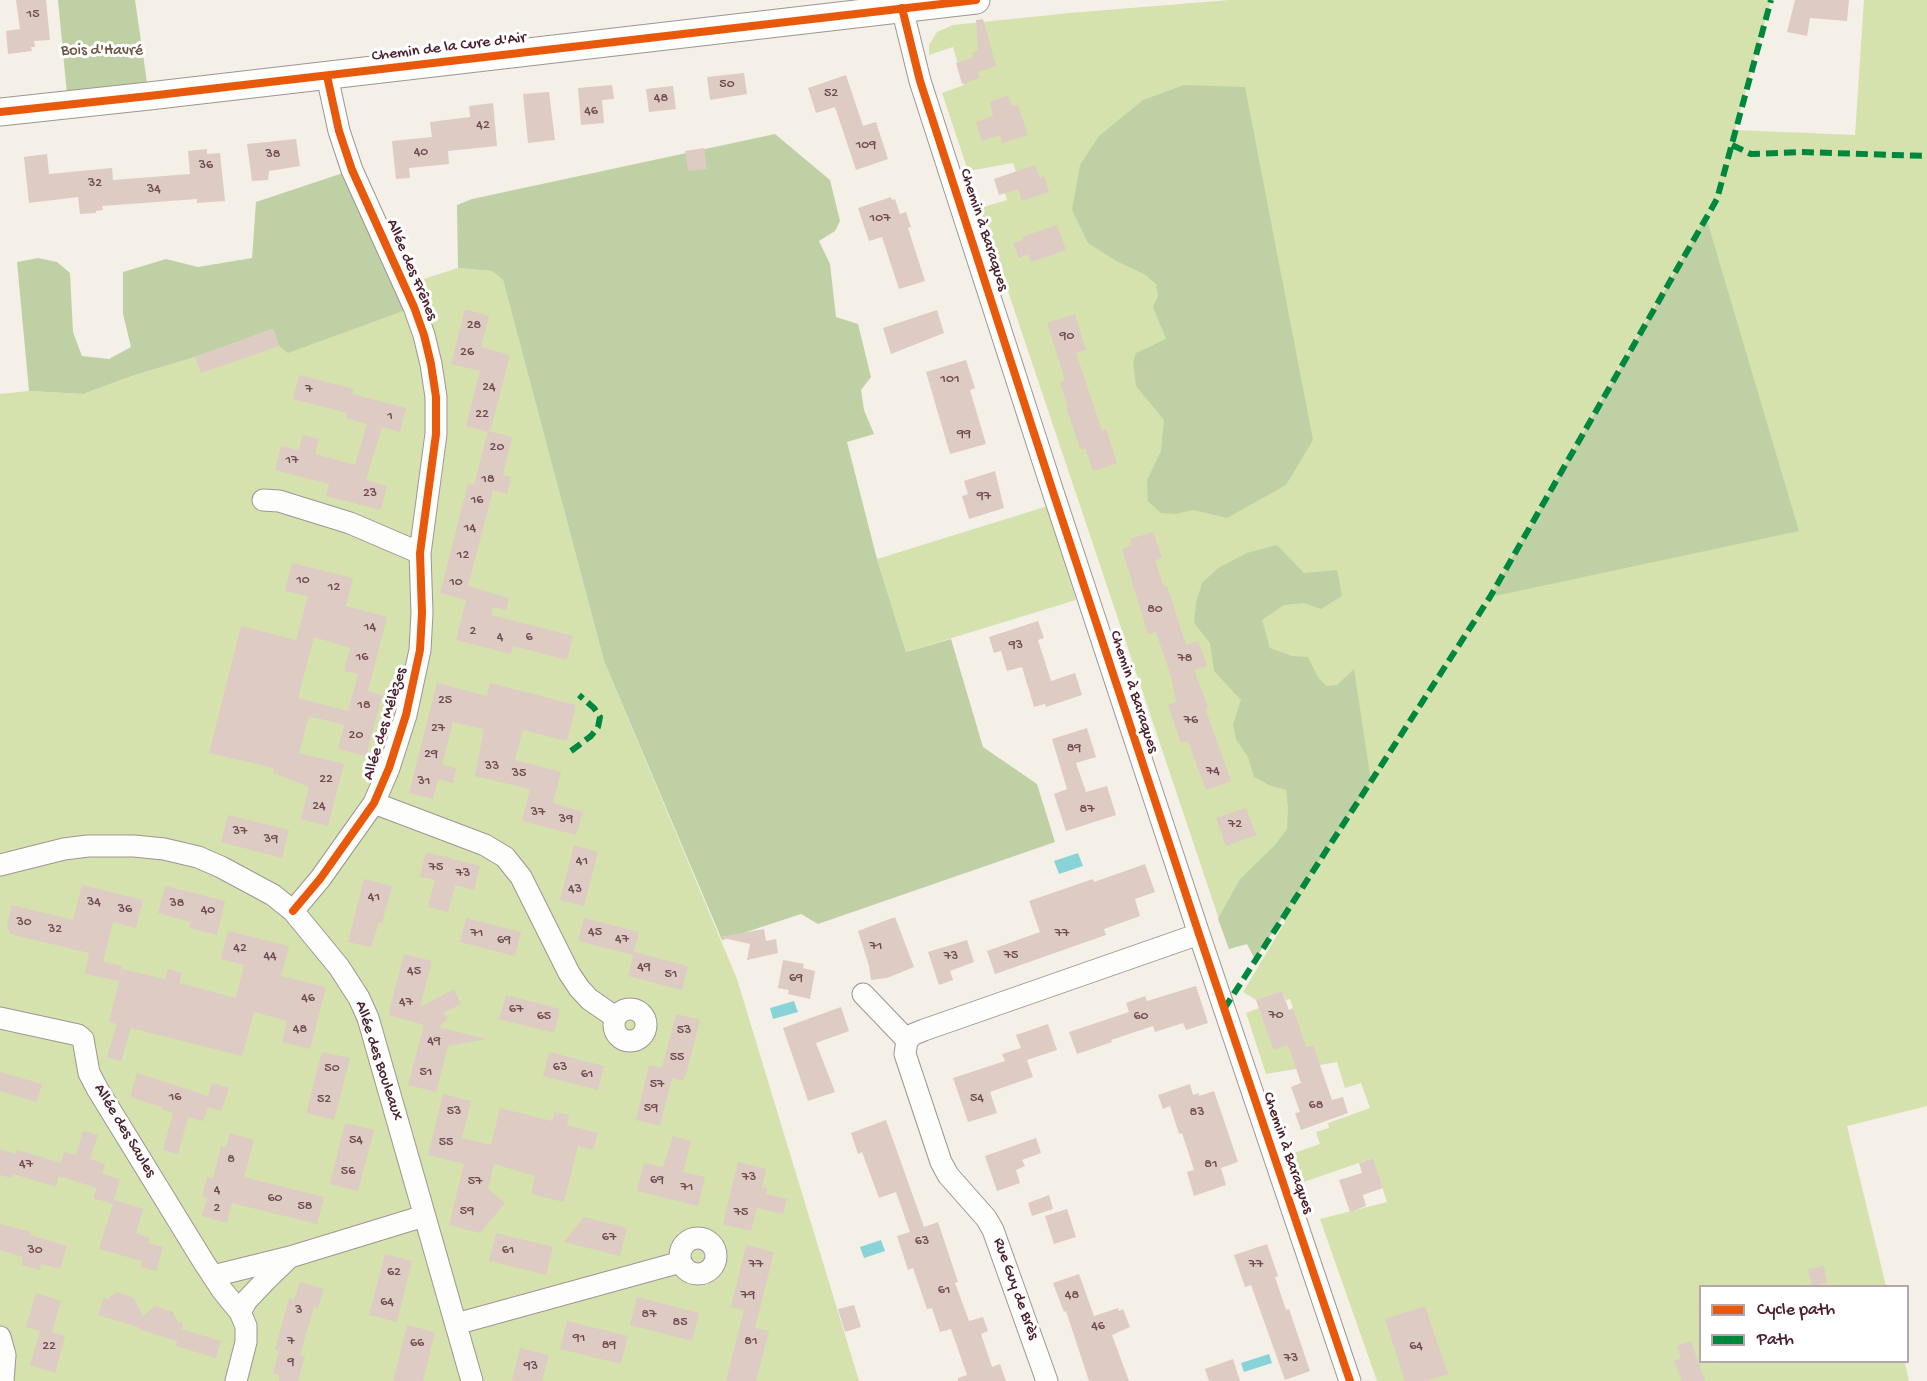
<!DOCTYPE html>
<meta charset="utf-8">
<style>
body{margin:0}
#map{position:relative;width:1927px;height:1381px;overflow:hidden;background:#f4f0e8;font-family:"Gochi Hand",sans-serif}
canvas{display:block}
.legend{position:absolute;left:1699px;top:1285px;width:210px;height:78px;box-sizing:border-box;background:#fff;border:2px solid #b7a5aa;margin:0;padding:8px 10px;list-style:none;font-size:18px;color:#4a1f2b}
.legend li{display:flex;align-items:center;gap:12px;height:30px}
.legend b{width:30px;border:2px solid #b7a5aa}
</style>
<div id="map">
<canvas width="1927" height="1381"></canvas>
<ul class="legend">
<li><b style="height:8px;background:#e8590c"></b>Cycle path</li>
<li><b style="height:8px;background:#00873e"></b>Path</li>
</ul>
</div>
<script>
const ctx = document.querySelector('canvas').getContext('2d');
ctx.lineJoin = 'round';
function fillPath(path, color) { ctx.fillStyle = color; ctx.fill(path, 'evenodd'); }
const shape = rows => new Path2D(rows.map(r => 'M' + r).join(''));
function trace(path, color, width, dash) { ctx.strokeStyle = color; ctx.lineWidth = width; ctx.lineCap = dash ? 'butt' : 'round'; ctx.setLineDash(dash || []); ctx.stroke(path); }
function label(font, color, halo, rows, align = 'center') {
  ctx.font = font + ' "Gochi Hand",sans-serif'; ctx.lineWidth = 6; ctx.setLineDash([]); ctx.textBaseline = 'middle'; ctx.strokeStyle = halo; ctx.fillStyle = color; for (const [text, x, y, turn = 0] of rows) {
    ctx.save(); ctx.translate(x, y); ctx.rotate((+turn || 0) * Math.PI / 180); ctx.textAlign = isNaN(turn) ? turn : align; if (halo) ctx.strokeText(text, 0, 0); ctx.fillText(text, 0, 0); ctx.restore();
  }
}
fillPath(shape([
 [1229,0,1771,0,1735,130,1855,135,1864,0,1927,0,1927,1106,1847,1126,1886,1286,1700,1286,1700,1362,1905,1362,1909,1381,1377,1381,1320,1219,1387,1202,1373,1158,1304,1182,1294,1153,1320,1144,1316,1132,1329,1128,1328,1123,1370,1108,1361,1083,1345,1088,1337,1062,1266,1074,1246,1013,1259,1008,1273,1050,1297,1021,1290,999,1286,1000,1282,991,1256,1000,1243,992,1285,922,1283,917,1255,959,1247,944,1229,949,980,208,1007,200,1000,177,1016,172,1013,163,968,171,942,93,964,85,953,47,929,55,929,45,937,32,953,25,1070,13],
 [1706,218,1490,596,1676,268],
 [458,268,492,271,503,280,604,661,737,979,859,1381,0,1381,0,394,29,391,83,394,135,375,195,357,273,329,279,346,405,285],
 [1048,506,1076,600,906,652,877,559]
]), '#d5e2ad');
fillPath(shape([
 [58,0,135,0,149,96,68,105],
 [1184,85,1245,87,1313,440,1286,485,1227,518,1193,510,1175,514,1161,513,1148,501,1147,480,1161,451,1164,420,1136,386,1133,363,1136,353,1166,339,1153,307,1158,296,1156,284,1146,275,1116,261,1088,243,1072,210,1080,165,1099,136,1143,100],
 [775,134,830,180,840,221,835,231,819,241,830,264,836,317,858,324,871,377,861,390,864,410,874,434,847,442,877,559,906,652,951,639,983,747,1037,784,1055,842,818,924,801,914,722,940,604,661,503,280,492,271,458,268,457,205,472,199],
 [352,170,414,307,288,353,279,346,273,329,195,357,135,375,83,394,29,391,17,262,38,258,57,262,70,273,73,332,82,356,109,359,131,347,123,314,123,272,166,259,198,267,252,258,256,202],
 [1706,217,1799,531,1490,597],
 [1277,545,1304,573,1337,570,1342,596,1321,609,1304,603,1284,605,1262,620,1270,648,1292,656,1308,657,1318,677,1326,686,1337,685,1354,669,1371,781,1255,959,1247,944,1229,949,1218,919,1240,879,1275,845,1287,829,1288,808,1286,790,1269,785,1254,777,1248,757,1236,739,1233,725,1241,700,1214,671,1210,643,1194,623,1196,603,1202,583,1218,568,1247,553]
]), '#bfd1a4');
fillPath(shape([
 [1078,853,1083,866,1059,874,1054,861],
 [794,1001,798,1012,773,1019,770,1008],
 [881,1240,885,1251,864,1258,860,1247],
 [1269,1354,1272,1363,1244,1372,1241,1363]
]), '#88d3d7');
fillPath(shape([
 [16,0,46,0,50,40,34,41,35,47,31,47,32,51,8,54,6,31,20,29],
 [1795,0,1849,0,1847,21,1810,18,1807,36,1787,32],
 [983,19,996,66,978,72,980,78,962,84,956,63,973,58,972,53,978,50,976,20],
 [744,73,747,94,710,100,707,77],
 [846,75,863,126,876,122,888,159,856,170,835,107,816,113,808,88],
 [612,85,614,99,602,100,604,123,581,125,578,88],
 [673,86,676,109,649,112,646,89],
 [549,92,555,140,528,143,523,94],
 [1008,95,1012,106,1018,105,1028,135,1002,143,1000,135,982,141,976,122,993,116,990,102],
 [493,103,497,146,448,151,449,164,409,168,410,178,396,179,392,141,432,137,430,122,470,117,469,106],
 [296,139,300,166,269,171,268,180,252,181,247,144],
 [704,148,707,169,688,171,685,151],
 [207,149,207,154,220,153,225,201,197,203,197,199,102,206,103,210,96,211,96,213,80,214,78,197,29,203,24,157,47,154,49,174,112,168,113,180,190,174,188,151],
 [1035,165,1040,178,1044,176,1049,192,1022,201,1018,189,999,195,994,179],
 [891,197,892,200,895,199,900,214,906,212,911,227,908,228,925,281,899,289,882,237,869,241,858,208],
 [1057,225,1066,250,1031,262,1028,254,1019,258,1013,243,1023,240,1022,237],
 [465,309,489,316,481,347,510,355,490,432,466,426,480,371,451,364],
 [937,310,944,333,891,354,883,328],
 [1075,314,1086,350,1076,353,1102,431,1106,429,1117,463,1093,471,1085,448,1080,449,1066,407,1068,407,1060,382,1065,380,1047,323],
 [273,329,279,346,201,373,195,357],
 [966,360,975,388,970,390,986,444,950,454,926,372],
 [299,375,354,389,352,394,406,408,400,432,382,427,366,480,387,486,381,510,326,496,329,484,275,470,281,446,299,450,303,435,319,439,315,454,355,465,367,424,346,418,347,413,293,399],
 [488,431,512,437,503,475,511,477,507,494,493,490,468,586,509,598,506,610,493,607,491,615,573,636,567,660,513,646,511,654,456,640,466,600,440,593,468,484,474,485],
 [995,471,1004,508,969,519,962,496,968,494,964,481],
 [1153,532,1162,558,1155,560,1164,587,1167,586,1186,645,1198,641,1207,666,1194,670,1208,707,1205,708,1231,781,1206,790,1188,741,1181,743,1168,705,1176,702,1171,676,1156,632,1148,634,1122,549,1132,545,1130,539],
 [292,563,353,578,346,606,387,617,368,691,382,695,366,756,338,749,344,725,309,716,299,753,344,764,328,826,301,819,309,787,273,773,274,768,209,753,241,626,296,640,308,596,285,591],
 [314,637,350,648,344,671,358,674,348,711,298,698],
 [1038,621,1044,638,1038,640,1051,681,1075,673,1082,695,1046,707,1045,704,1034,707,1022,667,1007,671,1001,651,994,653,989,637],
 [437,683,487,696,490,683,576,705,567,741,523,730,515,760,561,772,553,803,583,812,576,835,522,821,530,789,475,776,484,729,453,722,442,765,456,768,453,783,438,779,433,799,409,793],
 [1087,728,1096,757,1076,763,1086,792,1107,786,1116,815,1066,831,1054,794,1067,789,1052,739],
 [1246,808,1256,835,1226,846,1216,818],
 [228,815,289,830,282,858,221,842],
 [574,845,598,852,584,906,560,900],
 [426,852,480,866,474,890,455,885,448,912,428,907,435,880,420,876],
 [1145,864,1155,892,1135,899,1140,916,1104,929,1106,935,995,974,987,951,1040,932,1029,901,1093,879,1094,882],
 [364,879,392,886,382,923,379,922,371,947,348,942],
 [82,885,143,900,136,928,113,922,103,962,122,966,119,981,85,974,89,953,10,934,7,924,12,905,73,920],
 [165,886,225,901,217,935,189,928,191,922,158,913],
 [895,917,914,967,887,978,871,980,869,966,858,931],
 [466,918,521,932,515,956,460,942],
 [584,918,639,932,633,955,578,941],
 [764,929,766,941,776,939,778,953,747,960,750,944,719,937],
 [228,931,289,946,281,976,326,987,310,1049,282,1042,287,1021,254,1012,242,1056,131,1028,121,1061,107,1057,117,1024,109,1022,122,969,165,979,168,969,182,973,179,983,236,998,244,965,221,959],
 [967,940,974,962,950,971,953,980,939,985,928,952],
 [634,952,688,966,682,990,628,976],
 [404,954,432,961,420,1007,454,989,461,1004,443,1013,448,1018,439,1027,486,1039,448,1046,436,1092,408,1085,424,1025,388,1015],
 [783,960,804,964,803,968,815,971,810,999,788,994,789,990,778,988],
 [1196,986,1208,1023,1186,1030,1183,1023,1155,1032,1153,1026,1111,1040,1112,1042,1077,1054,1069,1032,1129,1012,1126,1003,1145,996,1147,1001],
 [1282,991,1289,1010,1293,1008,1306,1047,1313,1045,1332,1100,1343,1097,1348,1113,1301,1130,1295,1113,1300,1112,1291,1087,1301,1083,1288,1045,1273,1050,1256,1000],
 [506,995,560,1009,554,1033,499,1019],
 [841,1007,849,1031,816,1043,835,1092,808,1101,783,1028],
 [676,1014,700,1020,686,1075,685,1074,683,1081,672,1078,660,1126,636,1120,649,1065,662,1068],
 [1048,1024,1057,1050,1027,1060,1033,1077,990,1092,997,1113,968,1122,953,1078,1005,1061,1002,1054,1021,1048,1016,1035],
 [322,1052,350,1058,334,1120,306,1113],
 [549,1052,604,1066,598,1090,543,1076],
 [0,1072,42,1084,37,1102,0,1091],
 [137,1073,208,1096,212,1083,229,1088,221,1111,208,1107,203,1121,188,1117,178,1154,163,1150,173,1113,162,1109,162,1107,130,1097],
 [1190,1084,1193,1095,1199,1093,1199,1096,1214,1091,1238,1162,1221,1168,1226,1185,1194,1196,1187,1172,1194,1170,1182,1133,1179,1134,1170,1106,1163,1109,1158,1095],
 [443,1094,471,1101,462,1138,491,1145,500,1108,552,1121,555,1112,569,1115,567,1125,598,1133,593,1150,578,1146,564,1202,531,1194,535,1176,494,1164,488,1189,505,1203,480,1233,449,1225,464,1164,428,1155],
 [886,1120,924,1227,938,1222,958,1282,955,1283,969,1321,983,1317,988,1331,981,1334,992,1367,1000,1364,1006,1381,958,1381,958,1378,967,1375,951,1329,940,1332,932,1308,927,1309,913,1268,908,1270,897,1236,910,1232,896,1192,879,1198,862,1152,858,1154,851,1133],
 [345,1123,374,1130,358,1191,330,1184],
 [83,1131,98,1135,90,1159,105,1164,102,1174,120,1179,114,1200,143,1209,136,1233,150,1238,148,1243,163,1247,156,1271,141,1267,142,1261,99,1249,113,1204,93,1198,97,1188,59,1176,56,1187,13,1174,12,1178,0,1175,0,1149,16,1154,17,1150,61,1163,64,1152,76,1155],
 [230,1133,254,1140,244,1177,324,1197,317,1224,232,1203,227,1223,202,1216,207,1198,202,1196,207,1177,213,1178,221,1146,226,1147],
 [673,1136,691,1141,683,1172,705,1177,698,1206,637,1191,644,1163,663,1167],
 [1036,1138,1041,1153,1022,1160,1025,1166,1016,1170,1020,1183,997,1191,985,1156],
 [1373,1158,1383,1188,1363,1195,1366,1206,1350,1212,1339,1180,1362,1173,1359,1163],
 [738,1162,766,1169,762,1187,767,1188,766,1194,787,1199,783,1214,757,1208,751,1231,723,1224],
 [1049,1195,1053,1209,1032,1216,1028,1203],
 [1067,1209,1076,1237,1054,1244,1045,1216],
 [584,1217,627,1228,620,1256,564,1242],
 [0,1224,31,1232,30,1235,67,1246,60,1269,41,1264,40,1270,21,1265,23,1257,0,1250],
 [496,1233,553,1247,546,1275,489,1261],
 [1267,1244,1278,1276,1275,1277,1286,1310,1289,1309,1310,1371,1285,1380,1251,1285,1245,1287,1234,1255],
 [746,1245,774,1252,755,1328,769,1331,756,1381,726,1381,744,1310,731,1307],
 [385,1254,412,1261,397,1322,369,1315],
 [1824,1266,1827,1283,1812,1286,1808,1269],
 [1079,1274,1094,1316,1118,1308,1119,1311,1123,1309,1130,1327,1112,1335,1129,1381,1089,1381,1066,1311,1064,1312,1053,1283],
 [300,1282,324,1289,318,1308,314,1307,300,1355,305,1357,298,1381,279,1381,279,1375,273,1373,279,1351,275,1350,289,1298,294,1300],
 [117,1292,134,1298,143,1316,155,1306,173,1312,178,1322,183,1323,181,1329,221,1341,216,1358,176,1346,177,1341,141,1330,138,1327,98,1315,104,1298,107,1299],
 [36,1293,61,1301,52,1332,65,1336,55,1373,30,1365,40,1331,26,1327],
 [637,1297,699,1313,692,1341,630,1325],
 [854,1305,861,1327,845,1332,838,1309],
 [1425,1306,1448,1374,1427,1381,1405,1381,1385,1319],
 [567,1321,628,1336,621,1364,560,1349],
 [407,1325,435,1332,423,1381,393,1381],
 [1691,1341,1695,1353,1705,1381,1682,1381,1674,1361,1681,1358,1677,1346],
 [520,1348,549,1355,542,1381,512,1381],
 [1233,1359,1240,1381,1209,1381,1205,1369]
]), '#ddcbc4');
const minor = shape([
 [902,8,920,81,1054,495,1199,934,1350,1381],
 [263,500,279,501,350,523,420,553],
 [374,803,485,845,505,857,521,877,569,973,579,988,589,999,615,1017],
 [0,865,64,849,88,846,134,846,164,849,198,857,221,867,273,895,293,911,339,967,359,998,368,1018,472,1381],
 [293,911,320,879,374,803,389,768,406,715,420,650,422,613,420,553,436,434,436,397,431,364,424,335,414,307,352,170,339,131,327,76],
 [863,994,907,1040],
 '614 1025a16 16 0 1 1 32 0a16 16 0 1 1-32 0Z',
 [0,1018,69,1033,78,1035,83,1039,89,1073,98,1090,203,1261,222,1290,240,1312,246,1326,246,1342,236,1381],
 '680 1256a18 18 0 1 1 36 0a18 18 0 1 1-36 0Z',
 [213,1276,290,1257,424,1216],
 [240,1312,247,1300,266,1280,290,1257],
 [456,1324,681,1262],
 [0,1337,5,1355,3,1381],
 [1047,1381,993,1230,986,1218,948,1175,941,1162,905,1054,907,1040,914,1034,924,1030,1199,934]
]);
const tertiary = shape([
 [0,112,149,96,976,0]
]);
trace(minor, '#9e9593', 23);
trace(tertiary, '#9e9593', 29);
trace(minor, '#fdfdfc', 21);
trace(tertiary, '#fdfdfc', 27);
trace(shape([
 [1732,145,1751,154,1801,152,1927,156],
 [571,751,591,736,598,727,600,717,594,708,579,695],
 [1224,1009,1490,597,1717,199,1771,0]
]), '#00873e', 6, [12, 6]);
trace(shape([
 [902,8,920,81,1054,495,1199,934,1350,1381],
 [0,112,149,96,976,0],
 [293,911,320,879,374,803,389,768,406,715,420,650,422,613,420,553,436,434,436,397,431,364,424,335,414,307,352,170,339,131,327,76]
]), '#e8590c', 8);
label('14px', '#6f4a51', null, [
 ["15",33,15],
 ["50",727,85],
 ["52",831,94],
 ["48",661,99],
 ["46",591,112],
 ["42",483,126],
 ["109",866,146],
 ["40",421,153],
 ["38",273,155],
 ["36",206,166],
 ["32",95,184],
 ["34",154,190],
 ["107",880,219],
 ["28",474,326],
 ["90",1067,337],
 ["26",467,353],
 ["101",950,380],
 ["24",489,388],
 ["7",309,390],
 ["22",482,415],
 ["1",390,417],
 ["99",964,435],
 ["20",497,448],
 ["17",292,461],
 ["18",488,480],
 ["23",370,494],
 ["97",984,497],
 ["16",477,501],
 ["14",470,529],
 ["12",463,556],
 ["10",303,581],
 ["10",456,583],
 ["12",334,588],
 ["80",1155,610],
 ["14",370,628],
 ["2",473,632],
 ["4",500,638],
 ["6",529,638],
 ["93",1016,646],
 ["16",362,658],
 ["78",1185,659],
 ["25",445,701],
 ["18",364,706],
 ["76",1191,721],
 ["27",438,729],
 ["20",356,736],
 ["89",1074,749],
 ["29",431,755],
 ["33",492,767],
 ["74",1213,772],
 ["35",519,774],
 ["22",326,780],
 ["31",424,782],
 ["24",319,807],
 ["87",1087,810],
 ["37",538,813],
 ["39",566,820],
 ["72",1235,825],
 ["37",240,832],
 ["39",271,840],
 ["41",582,862],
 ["75",436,868],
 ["73",463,874],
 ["43",575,890],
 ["41",374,898],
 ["34",94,903],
 ["38",177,904],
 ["36",125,910],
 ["40",208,911],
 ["30",24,923],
 ["32",55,930],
 ["45",595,933],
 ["71",477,934],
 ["77",1062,934],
 ["47",622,940],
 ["69",504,941],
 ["71",876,947],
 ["42",240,949],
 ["75",1011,956],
 ["44",270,957],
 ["73",951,957],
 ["49",644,968],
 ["45",414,972],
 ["51",671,975],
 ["69",796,979],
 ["46",308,999],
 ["47",406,1003],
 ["67",516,1010],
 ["70",1276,1016],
 ["65",544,1017],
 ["60",1141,1017],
 ["48",300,1030],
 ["53",684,1031],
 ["49",434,1042],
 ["55",677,1058],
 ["63",560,1068],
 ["50",332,1069],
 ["51",426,1073],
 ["61",587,1075],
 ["57",657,1085],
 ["16",175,1098],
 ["54",977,1099],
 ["52",324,1100],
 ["68",1316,1106],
 ["59",651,1109],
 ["53",454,1112],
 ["83",1197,1113],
 ["54",356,1141],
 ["55",446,1143],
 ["8",231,1160],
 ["47",26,1165],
 ["81",1211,1165],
 ["56",348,1172],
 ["73",749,1178],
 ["69",657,1181],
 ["57",475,1182],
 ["71",687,1188],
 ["4",217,1191],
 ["60",275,1199],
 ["58",305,1207],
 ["2",217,1209],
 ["59",467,1212],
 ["75",741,1213],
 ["67",609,1238],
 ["63",922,1242],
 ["30",35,1251],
 ["61",508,1251],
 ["77",756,1265],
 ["77",1256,1265],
 ["62",394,1273],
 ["61",944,1291],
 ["79",748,1296],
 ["48",1072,1296],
 ["64",387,1303],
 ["3",299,1311],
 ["87",649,1315],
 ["85",680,1323],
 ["46",1098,1327],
 ["91",579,1339],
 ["7",291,1342],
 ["81",751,1342],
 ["66",417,1344],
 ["89",609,1346],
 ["22",49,1347],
 ["64",1416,1347],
 ["73",1291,1359],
 ["9",291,1363],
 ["93",531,1367]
]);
label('16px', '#4a1f2b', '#fff', [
 ["Chemin de la Cure d'Air",449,48,-7],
 ["Chemin à Baraques",983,230,72],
 ["Allée des Frênes",411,270,67],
 ["Chemin à Baraques",1133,692,72],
 ["Allée des Mélèzes",386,724,-73],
 ["Allée des Bouleaux",378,1061,72],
 ["Allée des Saules",124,1131,59],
 ["Chemin à Baraques",1287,1153,71],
 ["Rue Guy de Brès",1015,1289,70]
]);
label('16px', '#6c5643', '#fff', [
 ["Bois d'Havré",102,52]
]);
</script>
